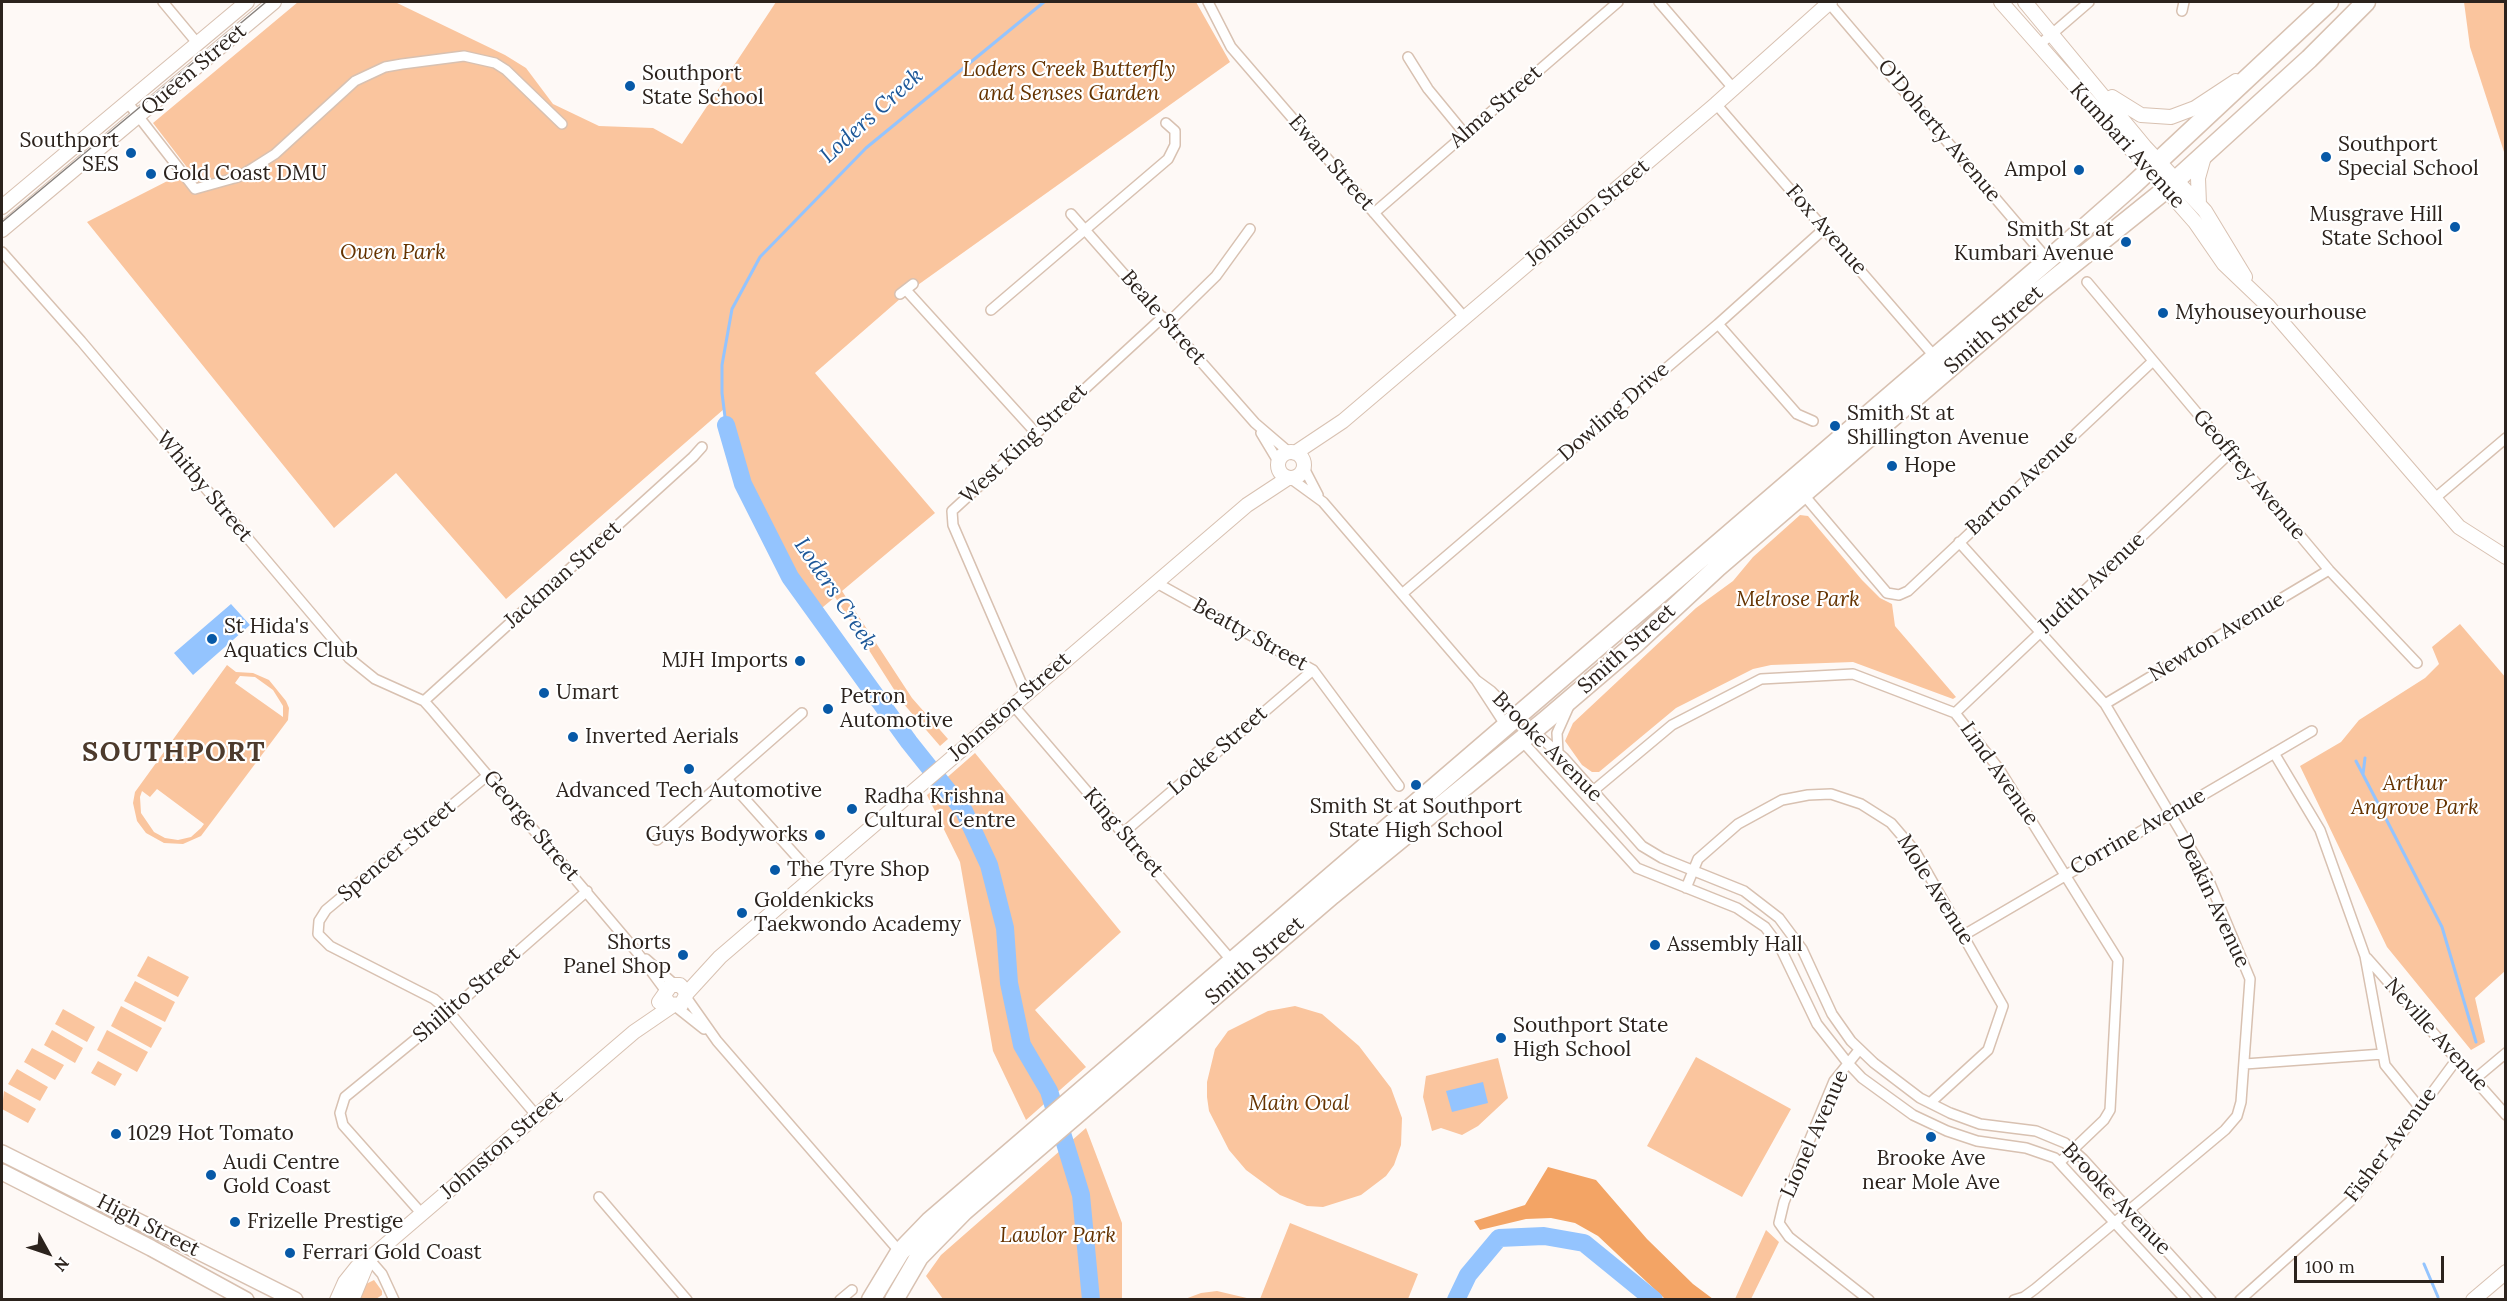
<!DOCTYPE html>
<style>
body{margin:0}
#map{position:relative;width:2507px;height:1301px;overflow:hidden;background:#fef9f6;font-family:Lora,serif}
canvas{display:block}
.frame{position:absolute;inset:0;border:3px solid #2c231d;pointer-events:none}
.north{position:absolute;left:18px;top:1223px;width:60px;height:60px;-webkit-text-stroke:4px #fff;paint-order:stroke;rotate:130deg;font-size:16px;font-weight:700;line-height:24px;text-align:center;color:#2c231d}
.north::after{content:'';display:block;margin:auto;width:21px;height:27px;background:#2c231d;clip-path:polygon(50% 0,100% 100%,50% 72%,0 100%)}
.scale{position:absolute;left:2294px;top:1256px;width:150px;height:27px;box-sizing:border-box;border:3px solid #2c231d;border-top:0;padding-left:8px;font-size:18px;line-height:21px;white-space:nowrap;color:#2c231d;-webkit-text-stroke:4px #fff;paint-order:stroke}
</style>
<div id="map">
<canvas width="2507" height="1301"></canvas>
<div class="frame"></div>
<div class="north">N</div>
<div class="scale">100 m</div>
</div>
<script>
const ctx = document.querySelector('canvas').getContext('2d');
ctx.lineJoin = 'round';
function fillPath(path, color) { ctx.fillStyle = color; ctx.fill(path, 'evenodd'); }
const shape = rows => new Path2D(rows.map(r => 'M' + r).join(''));
function trace(path, color, width, dash) { ctx.strokeStyle = color; ctx.lineWidth = width; ctx.lineCap = dash ? 'butt' : 'round'; ctx.setLineDash(dash || []); ctx.stroke(path); }
function label(font, color, halo, rows, align = 'center') {
  ctx.font = font + ' Lora,serif'; ctx.lineWidth = 4.5; ctx.setLineDash([]); ctx.textBaseline = 'middle'; ctx.strokeStyle = halo; ctx.fillStyle = color; for (const [text, x, y, turn = 0] of rows) {
    ctx.save(); ctx.translate(x, y); ctx.rotate((+turn || 0) * Math.PI / 180); ctx.textAlign = isNaN(turn) ? turn : align; if (halo) ctx.strokeText(text, 0, 0); ctx.fillText(text, 0, 0); ctx.restore();
  }
}
fillPath(shape([
 [298,2,395,2,505,55,526,68,553,104,599,126,653,128,682,144,776,2,1196,2,1230,62,908,292,815,373,935,513,842,591,912,698,948,739,940,746,902,702,835,597,817,612,790,577,743,484,724,409,506,599,396,473,334,528,87,222,189,170,153,123],
 [2464,2,2505,2,2505,155,2470,47],
 [1800,515,1808,516,1862,580,1880,598,1892,604,1895,626,1956,697,1953,699,1853,662,1771,665,1753,669,1676,708,1599,772,1592,772,1582,765,1565,741,1573,723,1696,608,1733,581,1753,557],
 [2460,624,2506,678,2505,971,2475,998,2485,1042,2471,1050,2387,947,2300,766,2341,742,2359,720,2425,678,2439,664,2432,647],
 [227,665,236,672,253,673,269,680,286,701,289,708,288,720,201,836,183,844,164,843,146,833,137,821,133,803,135,792],
 [240,676,255,677,273,690,283,706,283,717,235,683],
 [157,789,204,824,201,828,191,837,178,840,165,838,154,832,141,813,140,797,142,791,150,797],
 [975,753,1121,932,1035,1010,1086,1067,1026,1120,993,1051,960,862,927,795],
 [148,956,189,977,178,997,137,976],
 [135,981,175,1002,165,1022,124,1001],
 [121,1006,162,1028,151,1048,111,1026],
 [1295,1006,1322,1014,1359,1046,1391,1088,1402,1118,1401,1145,1394,1165,1386,1176,1361,1195,1323,1207,1307,1206,1280,1195,1246,1170,1229,1150,1209,1111,1207,1097,1207,1082,1215,1049,1228,1031,1268,1011],
 [63,1009,95,1027,87,1042,55,1024],
 [52,1030,83,1048,75,1063,44,1045],
 [107,1030,148,1052,137,1072,97,1050],
 [32,1048,64,1065,55,1080,24,1062],
 [1696,1057,1791,1109,1742,1197,1647,1146],
 [1498,1058,1508,1098,1478,1126,1462,1135,1441,1128,1432,1131,1423,1097,1426,1076],
 [98,1061,122,1074,115,1086,91,1073],
 [17,1069,48,1087,40,1101,8,1084],
 [4,1091,36,1109,28,1123,2,1109],
 [1086,1128,1122,1223,1122,1299,943,1299,926,1276,941,1255],
 [1290,1223,1418,1274,1408,1299,1260,1299],
 [1766,1230,1779,1242,1751,1299,1735,1299],
 [374,1280,382,1291,382,1295,376,1299,359,1300,366,1284],
 [1217,1291,1251,1299,1185,1299,1201,1293]
]), '#fac59e');
fillPath(shape([
 [1548,1167,1596,1180,1647,1239,1693,1284,1713,1299,1665,1299,1598,1236,1575,1223,1551,1218,1526,1219,1480,1230,1474,1221,1525,1205]
]), '#f3a465');
fillPath(shape([
 [231,604,250,625,193,675,174,653],
 [1483,1082,1488,1103,1452,1112,1446,1091]
]), '#94c4fe');
trace(shape([
 [726,425,722,393,722,365,732,309,760,257,866,148,1044,2],
 [2356,761,2442,927,2476,1042],
 [2363,774,2365,758],
 [2424,1264,2438,1297]
]), '#94c4fe', 3);
trace(shape([
 [726,425,743,484,790,577,909,742,964,811,989,865,1005,928,1009,983,1022,1045,1049,1091,1081,1195,1091,1300],
 [1456,1300,1468,1275,1499,1238,1544,1236,1584,1243,1654,1300]
]), '#94c4fe', 18);
const street = shape([
 [163,2,198,44],
 [1208,2,1231,47,1464,317],
 [1659,2,1733,88],
 [1829,3,2048,260],
 [2182,11,2184,2],
 [2038,46,2089,2],
 [1408,57,1428,89,1465,134],
 [128,103,195,189,238,177,253,168,275,154,355,81,385,67,402,64,464,56,495,63,506,70,562,124],
 [1716,104,1935,357],
 [1374,213,1618,2],
 [1071,214,1255,423,1290,453],
 [2,252,81,341,349,658,375,679,424,701,433,711,637,952,665,990],
 [2087,282,2329,570,2417,663],
 [906,290,1035,432],
 [900,294,913,284],
 [991,310,1168,159,1175,145,1175,131,1166,123],
 [1169,322,1216,276,1250,229],
 [1718,324,1797,414,1813,421],
 [1261,433,1279,463],
 [1304,468,1318,495],
 [1290,478,1323,502,1476,680,1506,726],
 [1803,494,1887,593,1899,595,1908,591,2153,361],
 [2434,499,2506,438],
 [1959,542,2105,704,2207,876,2250,979,2241,1102,2237,1116,2225,1130,2035,1289,2024,1297,2014,1300],
 [1155,582,1313,670,1399,786],
 [1402,594,1718,324,1825,228],
 [1476,680,1491,691,1517,717],
 [1026,694,953,525,952,511,1163,317],
 [424,701,693,457,702,447],
 [2105,704,2329,570],
 [1013,705,1232,961],
 [1955,713,2230,453],
 [1533,731,1564,758,1642,846,1662,858,1744,891,1779,918,1802,949,1832,1014,1851,1041,1874,1063,1920,1098,1950,1113,1980,1124,2036,1131,2065,1143,2083,1159,2211,1300],
 [1522,741,1637,868,1737,908,1765,927,1780,947,1817,1024,1847,1062,1862,1078,1913,1115,1947,1131,1977,1141,2026,1148,2055,1158,2186,1300],
 [1558,752,1557,733,1569,706],
 [2274,753,2320,830,2365,956,2385,1065,2420,1108],
 [488,775,326,910,319,921,318,934,330,946,434,999,449,1012,536,1115],
 [728,780,814,876],
 [1593,791,1672,725,1761,679,1853,674,1955,713,1999,769,2118,960,2110,1110,2104,1120,2060,1162],
 [1123,833,1313,670],
 [657,840,802,713],
 [1686,888,1698,859,1738,824,1782,800,1808,795,1831,794,1861,804,1891,823,1915,851,2003,1006,1988,1050,1930,1103],
 [1964,935,2312,731],
 [2367,958,2506,1115],
 [646,959,674,984],
 [686,997,717,1041,900,1252],
 [675,1006,704,1029],
 [1859,1050,1834,1081,1784,1202,1779,1223,1789,1237,1869,1300],
 [2245,1064,2383,1054],
 [2475,1079,2506,1053],
 [599,1197,687,1300],
 [422,1214,343,1125,340,1113,345,1097,449,1012,587,891],
 [369,1259,382,1274,394,1300],
 [840,1300,852,1290],
 [2240,1300,2355,1197,2457,1059]
]);
const secondary = shape([
 [2001,2,2195,222,2224,264,2268,306,2459,527,2506,557],
 [2025,2,2145,147,2205,211,2245,277],
 [2112,97,2141,115,2171,117,2195,108,2236,81],
 [2199,204,2198,178,2205,153],
 [2,207,247,2],
 [2,230,274,2],
 '1278 465a13 13 0 1 1 26 0a13 13 0 1 1-26 0Z',
 [1295,453,1343,421,1716,104,1830,2],
 [664,996,669,1004,681,1005,687,993,720,957,1247,505,1288,478],
 [659,1002,671,985,680,985,687,993],
 [337,1300,345,1282,357,1267,369,1259,634,1032,672,1006],
 [352,1300,369,1259],
 [2473,1300,2506,1272]
]);
const primary = shape([
 [2,1153,295,1300],
 [2,1172,151,1248,246,1300]
]);
const highway = shape([
 [871,1300,900,1252,930,1221,2048,260,2133,185,2329,2],
 [894,1300,919,1257,964,1211,1332,895,1546,720,1635,644,1718,567,2037,293,2165,190,2309,59,2366,2]
]);
trace(street, '#d8c1b1', 12);
trace(secondary, '#d8c1b1', 16);
trace(primary, '#d8c1b1', 18);
trace(highway, '#d8c1b1', 21);
trace(street, '#fff', 9);
trace(secondary, '#fff', 14);
trace(primary, '#fff', 15);
trace(highway, '#fff', 18);
trace(shape([
 [2,222,266,2]
]), '#89827d', 1.5);
for (const [x, y, r, color] of [
 [630,86,6,"#0759a7"],
 [131,153,6,"#0759a7"],
 [2326,157,6,"#0759a7"],
 [2079,170,6,"#0759a7"],
 [151,174,6,"#0759a7"],
 [2455,227,6,"#0759a7"],
 [2126,242,6,"#0759a7"],
 [2163,313,6,"#0759a7"],
 [1835,426,6,"#0759a7"],
 [1892,466,6,"#0759a7"],
 [212,639,6,"#0759a7"],
 [800,661,6,"#0759a7"],
 [544,693,6,"#0759a7"],
 [828,709,6,"#0759a7"],
 [573,737,6,"#0759a7"],
 [689,769,6,"#0759a7"],
 [1416,785,6,"#0759a7"],
 [852,809,6,"#0759a7"],
 [820,835,6,"#0759a7"],
 [775,870,6,"#0759a7"],
 [742,913,6,"#0759a7"],
 [1655,945,6,"#0759a7"],
 [683,955,6,"#0759a7"],
 [1501,1038,6,"#0759a7"],
 [116,1134,6,"#0759a7"],
 [1931,1137,6,"#0759a7"],
 [211,1175,6,"#0759a7"],
 [235,1222,6,"#0759a7"],
 [290,1253,6,"#0759a7"]
]) { const dot = new Path2D(); dot.arc(x, y, r, 0, 2 * Math.PI); ctx.fillStyle = color; ctx.fill(dot); trace(dot, '#fff', 2); }
label('21px', '#2c231d', '#fff', [
 ["Queen Street",194,70,-40],
 ["Alma Street",1496,107,-41],
 ["O'Doherty Avenue",1939,131,50],
 ["Kumbari Avenue",2127,146,48],
 ["Ewan Street",1331,163,49],
 ["Johnston Street",1588,213,-40],
 ["Fox Avenue",1826,230,49],
 ["Beale Street",1163,318,49],
 ["Smith Street",1994,330,-41],
 ["Dowling Drive",1614,412,-41],
 ["West King Street",1024,444,-43],
 ["Geoffrey Avenue",2249,475,50],
 ["Barton Avenue",2022,483,-43],
 ["Whitby Street",204,487,50],
 ["Jackman Street",563,575,-42],
 ["Judith Avenue",2092,583,-43],
 ["Beatty Street",1250,635,29],
 ["Newton Avenue",2217,637,-31],
 ["Smith Street",1627,649,-42],
 ["Johnston Street",1010,707,-41],
 ["Brooke Avenue",1547,747,45],
 ["Locke Street",1218,751,-41],
 ["Lind Avenue",1999,774,55],
 ["George Street",531,826,50],
 ["Corrine Avenue",2138,832,-30],
 ["King Street",1123,833,49],
 ["Spencer Street",397,851,-40],
 ["Mole Avenue",1935,890,58],
 ["Deakin Avenue",2213,901,65],
 ["Smith Street",1255,961,-41],
 ["Shillito Street",467,995,-41],
 ["Neville Avenue",2436,1035,48],
 ["Lionel Avenue",1815,1134,-66],
 ["Johnston Street",502,1145,-41],
 ["Fisher Avenue",2391,1145,-53],
 ["Brooke Avenue",2116,1199,46],
 ["High Street",148,1226,27]
]);
label('italic 21px', '#653300', '#fff', [
 ["Loders Creek Butterfly",1069,70],
 ["and Senses Garden",1069,94],
 ["Owen Park",393,253],
 ["Melrose Park",1798,600],
 ["Arthur",2415,784],
 ["Angrove Park",2415,808],
 ["Main Oval",1299,1104],
 ["Lawlor Park",1058,1236]
]);
label('21px', '#2c231d', '#fff', [
 ["Southport",642,74],
 ["State School",642,98],
 ["Southport",119,141,"right"],
 ["SES",119,165,"right"],
 ["Southport",2338,145],
 ["Special School",2338,169],
 ["Ampol",2067,170,"right"],
 ["Gold Coast DMU",163,174],
 ["Musgrave Hill",2443,215,"right"],
 ["State School",2443,239,"right"],
 ["Smith St at",2114,230,"right"],
 ["Kumbari Avenue",2114,254,"right"],
 ["Myhouseyourhouse",2175,313],
 ["Smith St at",1847,414],
 ["Shillington Avenue",1847,438],
 ["Hope",1904,466],
 ["St Hida's",224,627],
 ["Aquatics Club",224,651],
 ["MJH Imports",788,661,"right"],
 ["Umart",556,693],
 ["Petron",840,697],
 ["Automotive",840,721],
 ["Inverted Aerials",585,737],
 ["Advanced Tech Automotive",689,791,"center"],
 ["Radha Krishna",864,797],
 ["Cultural Centre",864,821],
 ["Smith St at Southport",1416,807,"center"],
 ["State High School",1416,831,"center"],
 ["Guys Bodyworks",808,835,"right"],
 ["The Tyre Shop",787,870],
 ["Goldenkicks",754,901],
 ["Taekwondo Academy",754,925],
 ["Shorts",671,943,"right"],
 ["Panel Shop",671,967,"right"],
 ["Assembly Hall",1667,945],
 ["Southport State",1513,1026],
 ["High School",1513,1050],
 ["1029 Hot Tomato",128,1134],
 ["Brooke Ave",1931,1159,"center"],
 ["near Mole Ave",1931,1183,"center"],
 ["Audi Centre",223,1163],
 ["Gold Coast",223,1187],
 ["Frizelle Prestige",247,1222],
 ["Ferrari Gold Coast",302,1253]
], 'left');
label('italic 22px', '#1c5798', '#fff', [
 ["Loders Creek",872,116,-42],
 ["Loders Creek",835,594,56]
]);
ctx.letterSpacing = '1.5px';
label('bold 27px', '#4d3b2d', '#fff', [
 ["SOUTHPORT",174,753]
]);
ctx.letterSpacing = '0px';
</script>
